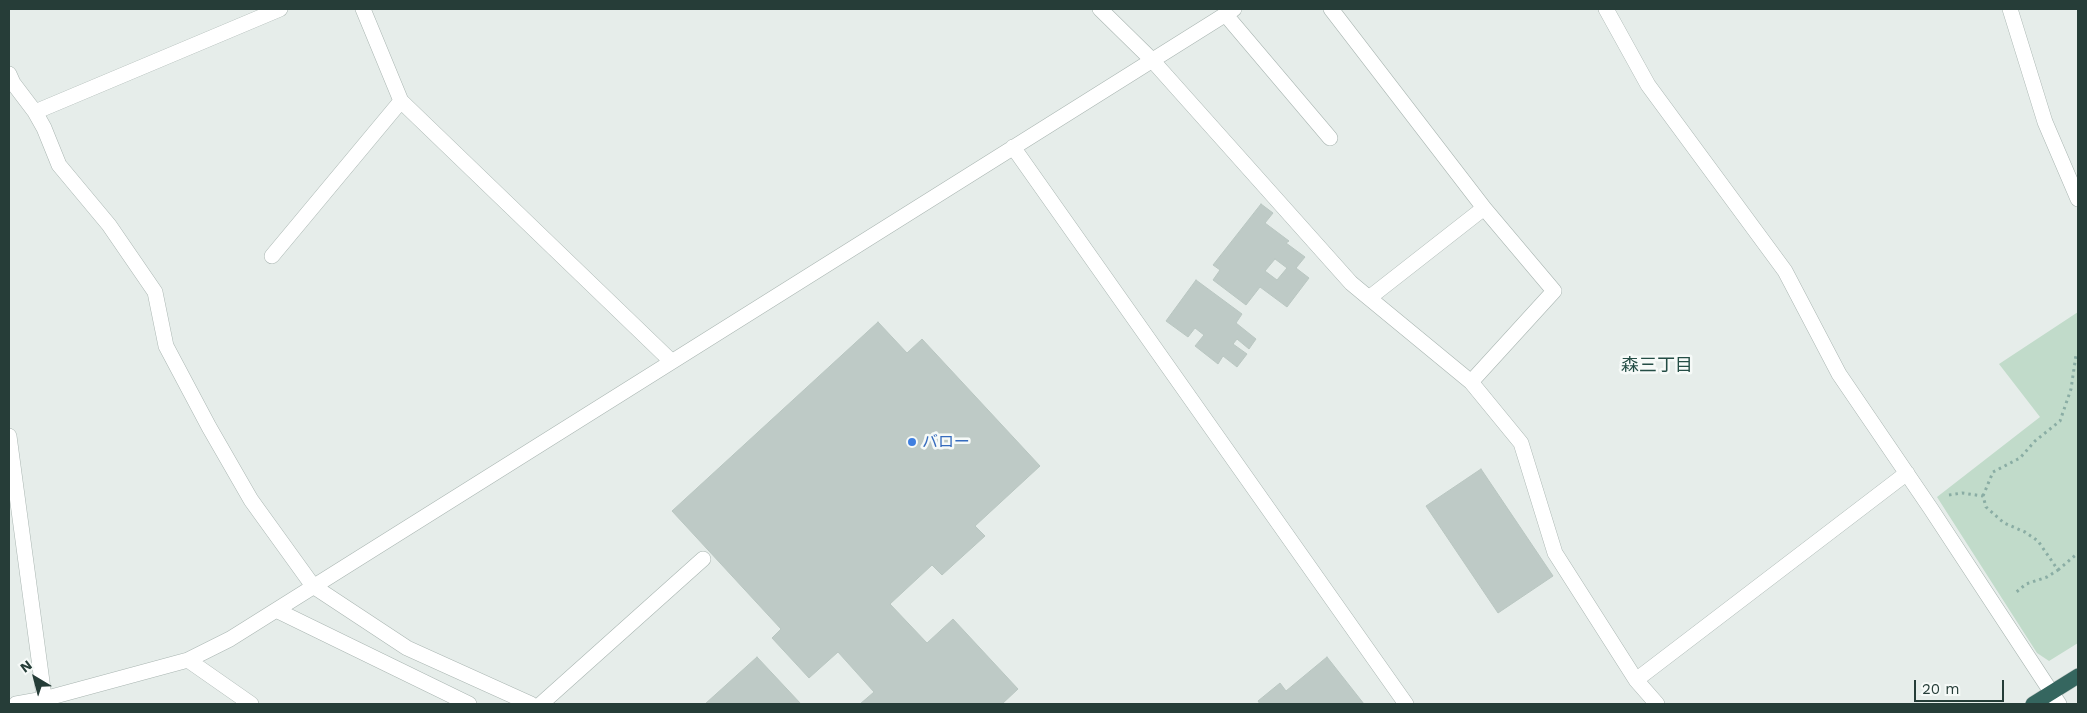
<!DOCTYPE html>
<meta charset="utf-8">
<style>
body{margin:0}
#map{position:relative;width:2087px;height:713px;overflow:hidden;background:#e6edea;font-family:"Work Sans",sans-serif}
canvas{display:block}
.frame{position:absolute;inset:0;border:10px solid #263d38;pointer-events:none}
.north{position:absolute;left:10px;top:653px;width:50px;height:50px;-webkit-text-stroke:4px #f6faf8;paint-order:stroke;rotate:323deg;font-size:14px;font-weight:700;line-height:20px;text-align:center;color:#263d38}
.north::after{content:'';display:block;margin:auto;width:18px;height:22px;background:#263d38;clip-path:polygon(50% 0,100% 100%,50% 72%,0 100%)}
.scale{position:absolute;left:1914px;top:680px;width:90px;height:22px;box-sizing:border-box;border:2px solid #263d38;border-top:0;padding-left:6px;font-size:15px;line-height:18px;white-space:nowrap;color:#263d38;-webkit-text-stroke:4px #f6faf8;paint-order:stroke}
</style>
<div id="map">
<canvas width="2087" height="713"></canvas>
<div class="frame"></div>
<div class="north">N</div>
<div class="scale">20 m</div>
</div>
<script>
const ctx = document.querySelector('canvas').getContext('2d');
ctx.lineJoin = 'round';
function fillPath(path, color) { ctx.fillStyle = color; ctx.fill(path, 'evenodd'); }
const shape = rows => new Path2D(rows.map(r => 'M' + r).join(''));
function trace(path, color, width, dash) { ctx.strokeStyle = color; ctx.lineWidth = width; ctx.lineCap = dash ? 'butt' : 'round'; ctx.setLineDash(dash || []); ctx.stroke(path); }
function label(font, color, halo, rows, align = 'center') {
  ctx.font = font + ' "Work Sans","Noto Sans JP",sans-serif'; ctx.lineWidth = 5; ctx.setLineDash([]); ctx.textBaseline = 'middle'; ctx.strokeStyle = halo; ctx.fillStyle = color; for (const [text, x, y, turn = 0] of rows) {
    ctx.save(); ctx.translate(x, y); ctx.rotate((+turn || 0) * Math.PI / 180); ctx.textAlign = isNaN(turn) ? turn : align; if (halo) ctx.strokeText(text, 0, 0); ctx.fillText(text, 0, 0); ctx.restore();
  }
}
fillPath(shape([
 [2078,312,2078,643,2049,661,2037,653,1937,497,2040,417,1999,364]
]), '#c1dbca');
const building = shape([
 [1261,204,1273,213,1265,223,1289,241,1286,243,1305,257,1296,268,1309,278,1287,307,1260,287,1246,305,1213,280,1220,270,1213,265,1261,204],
 [1275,259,1287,268,1277,280,1265,271,1275,259],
 [1196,280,1242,314,1236,323,1256,339,1249,349,1237,339,1233,344,1247,354,1237,367,1223,356,1218,364,1195,346,1204,335,1195,328,1188,337,1166,321,1196,280],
 [878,322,907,353,922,339,1040,466,975,526,985,536,942,575,932,565,890,604,927,643,953,619,1018,689,1002,704,860,704,874,692,838,652,809,678,772,638,781,629,672,511,878,322],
 [1481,469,1553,576,1498,613,1426,506,1481,469],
 [757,657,801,704,705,704,757,657],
 [1327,657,1364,704,1260,704,1258,701,1280,683,1286,691,1327,657]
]);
fillPath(building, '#becac6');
trace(building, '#b9c6c1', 1);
const minor = shape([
 [280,9,35,112,44,128,59,165,109,225,155,292,166,346,209,427,251,500,313,586,407,648,531,704],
 [363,9,401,101],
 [1100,9,1152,60,1351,283,1369,298,1484,208,1331,9],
 [1606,9,1648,85,1785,271,1839,374,1931,509,2059,704],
 [2010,9,2045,122,2078,199],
 [1225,14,1330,138],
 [9,74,13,83,35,112],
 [1013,147,1406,704],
 [272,256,401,101,671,361],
 [1369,298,1471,382,1554,291,1484,208],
 [1471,382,1521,443,1555,553,1636,680,1657,704],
 [9,436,45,704],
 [276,610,469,704],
 [188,660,251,704],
 [1636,680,1907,473],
 [16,704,44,699,188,660,230,639,1234,9],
 [541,704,703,559]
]);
const highway = shape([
 [2033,704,2078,676]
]);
trace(minor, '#a9b5b1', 16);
trace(highway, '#c2c9c7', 16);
trace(shape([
 [1949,495,1962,493,1983,496,1986,507,2004,523,2025,532,2038,541,2058,570,2047,577,2026,584,2014,594],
 [1983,496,1993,472,2020,458,2035,441,2060,421,2071,389,2076,355,2078,353],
 [2058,570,2078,553]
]), '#8aada4', 3, [2.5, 4]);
trace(minor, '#fff', 15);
trace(highway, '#35665f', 15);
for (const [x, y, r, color] of [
 [912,442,5,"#3f7fe0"]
]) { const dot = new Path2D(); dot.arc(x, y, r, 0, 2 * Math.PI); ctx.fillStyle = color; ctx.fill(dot); trace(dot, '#f6faf8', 2); }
label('16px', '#366cbe', '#f6faf8', [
 ["バロー",922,442]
], 'left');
label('18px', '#244d45', '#f6faf8', [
 ["森三丁目",1657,366]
]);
</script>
